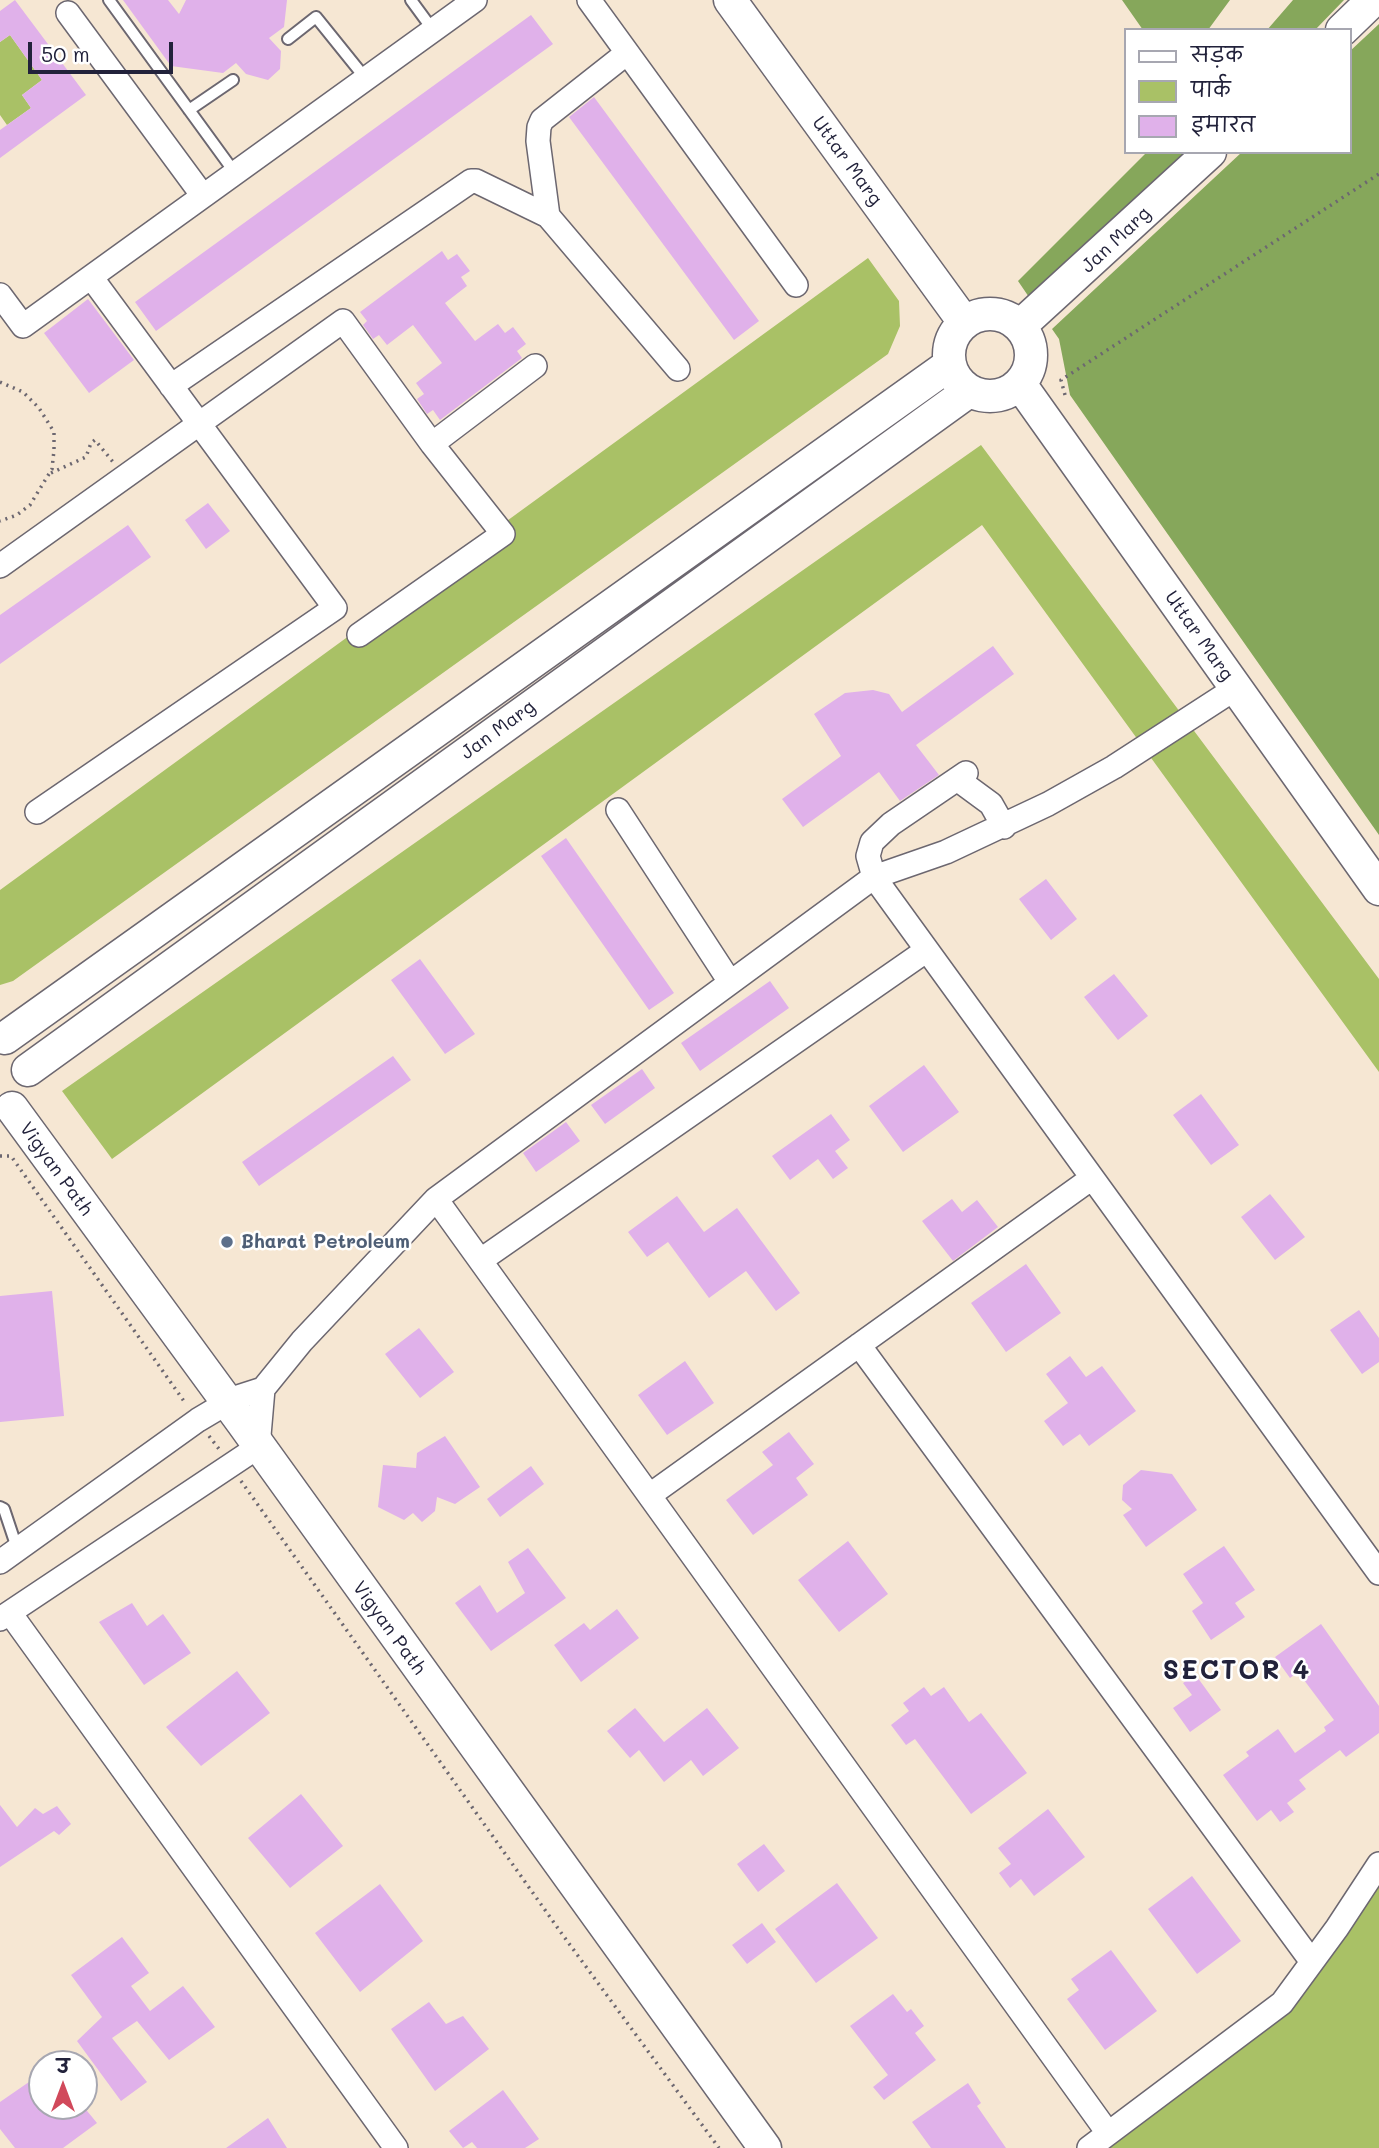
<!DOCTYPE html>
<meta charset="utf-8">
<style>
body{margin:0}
#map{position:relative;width:1379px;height:2148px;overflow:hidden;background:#f6e7d3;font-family:Mali,"Playpen Sans Deva",sans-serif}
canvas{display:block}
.legend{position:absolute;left:1124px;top:28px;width:228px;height:126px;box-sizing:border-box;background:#fff;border:2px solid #a7a7b1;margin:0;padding:9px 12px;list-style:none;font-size:21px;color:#22223b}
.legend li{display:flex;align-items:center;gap:14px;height:35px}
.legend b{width:35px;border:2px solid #a7a7b1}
.north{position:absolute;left:28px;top:2050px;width:70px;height:70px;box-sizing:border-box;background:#fff;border:2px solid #a7a7b1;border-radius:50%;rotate:0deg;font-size:19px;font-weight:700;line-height:28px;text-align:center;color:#22223b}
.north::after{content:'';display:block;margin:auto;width:24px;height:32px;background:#d1495b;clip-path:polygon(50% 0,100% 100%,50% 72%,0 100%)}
.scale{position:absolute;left:28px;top:42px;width:145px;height:32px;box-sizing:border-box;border:4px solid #22223b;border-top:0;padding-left:9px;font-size:21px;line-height:24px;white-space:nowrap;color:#22223b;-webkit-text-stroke:5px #fff;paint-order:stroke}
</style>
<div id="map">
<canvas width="1379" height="2148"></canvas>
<ul class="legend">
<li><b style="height:9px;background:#fff"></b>सड़क</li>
<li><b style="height:19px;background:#a9c166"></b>पार्क</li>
<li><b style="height:19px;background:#e0b1ea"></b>इमारत</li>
</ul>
<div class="north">उ</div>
<div class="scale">50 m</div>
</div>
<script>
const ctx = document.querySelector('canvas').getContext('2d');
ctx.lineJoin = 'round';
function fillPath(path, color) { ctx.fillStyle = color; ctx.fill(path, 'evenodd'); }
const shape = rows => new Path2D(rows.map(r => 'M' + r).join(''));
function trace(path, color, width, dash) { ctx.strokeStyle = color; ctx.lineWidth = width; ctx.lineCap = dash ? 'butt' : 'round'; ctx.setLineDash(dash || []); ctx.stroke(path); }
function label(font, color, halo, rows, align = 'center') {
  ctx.font = font + ' Mali,sans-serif'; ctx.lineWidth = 5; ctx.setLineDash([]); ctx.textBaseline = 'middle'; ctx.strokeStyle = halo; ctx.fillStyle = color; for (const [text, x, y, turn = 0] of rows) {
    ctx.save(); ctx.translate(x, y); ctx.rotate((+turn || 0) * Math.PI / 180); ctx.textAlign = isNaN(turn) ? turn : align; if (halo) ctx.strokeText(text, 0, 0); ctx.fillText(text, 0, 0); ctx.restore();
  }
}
fillPath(shape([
 [10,35,42,80,22,95,31,108,7,125,0,115,0,42],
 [868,258,899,301,900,326,888,354,13,981,0,985,0,890],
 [981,445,1379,979,1379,1072,982,525,112,1159,62,1091],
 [1379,1881,1379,2148,1103,2148,1282,2014]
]), '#a9c166');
fillPath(shape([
 [1122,0,1230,0,1208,30,1143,30],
 [1293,0,1344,0,1315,30,1267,30],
 [1379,24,1379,835,1070,395,1059,339,1052,329,1242,152,1349,152,1349,52],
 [1147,152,1189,152,1033,303,1018,281]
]), '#86a75b');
fillPath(shape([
 [15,0,86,95,0,158,0,130,31,108,22,95,42,80,10,35,0,42,0,11],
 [123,0,168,0,179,14,186,0,287,0,284,27,269,38,281,51,280,69,268,80,246,74,236,63,223,73,171,66],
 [531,15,553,44,156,331,135,302],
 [594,97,759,321,734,340,569,117],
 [442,251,448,260,457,254,470,271,461,277,467,286,445,303,475,341,498,324,505,333,513,327,526,344,517,351,522,358,440,420,433,410,427,414,417,399,424,394,416,383,442,363,413,325,387,345,379,335,373,339,363,325,367,321,360,312],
 [88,299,134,360,89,393,44,333],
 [208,503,230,531,206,549,185,520],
 [128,525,151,557,0,664,0,615],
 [993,646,1014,674,916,745,939,775,900,801,879,772,803,827,782,799,841,756,814,714,845,693,873,690,889,694,902,712],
 [566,838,674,993,649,1010,541,856],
 [1046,879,1077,919,1051,940,1019,899],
 [420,959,475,1034,445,1054,391,980],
 [1114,974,1148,1016,1118,1040,1084,997],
 [770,981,789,1008,700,1071,681,1043],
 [393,1056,411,1080,259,1186,242,1162],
 [924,1065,959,1112,903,1152,869,1106],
 [642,1069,655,1088,605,1124,591,1105],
 [1201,1094,1239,1145,1211,1165,1173,1115],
 [831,1114,850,1140,835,1151,848,1168,833,1179,818,1159,790,1180,772,1156],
 [566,1122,580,1141,536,1172,523,1153],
 [1270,1194,1305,1237,1275,1260,1241,1217],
 [677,1196,704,1232,737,1208,800,1293,776,1311,746,1271,709,1298,668,1242,647,1257,628,1232],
 [952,1199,962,1212,977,1200,998,1227,953,1261,922,1221],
 [1026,1264,1061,1313,1006,1352,971,1303],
 [52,1291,64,1416,0,1422,0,1296],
 [1359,1310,1379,1338,1379,1362,1362,1374,1330,1330],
 [419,1328,454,1372,420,1398,385,1354],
 [1070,1356,1086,1377,1102,1366,1136,1411,1089,1446,1080,1434,1063,1446,1044,1421,1068,1403,1046,1374],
 [685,1361,714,1403,667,1435,638,1395],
 [789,1432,814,1464,796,1478,808,1495,753,1535,726,1500,773,1465,762,1452],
 [445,1436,480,1487,455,1504,437,1497,435,1511,422,1522,413,1513,404,1520,378,1507,383,1465,416,1468,417,1453],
 [531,1466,544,1484,500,1517,487,1499],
 [1141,1470,1172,1474,1197,1510,1146,1547,1123,1515,1132,1509,1122,1500,1123,1485],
 [848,1541,888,1594,839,1632,798,1580],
 [1224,1546,1255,1590,1235,1603,1245,1617,1211,1640,1192,1611,1203,1603,1183,1574],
 [528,1548,566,1598,491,1651,455,1603,480,1585,497,1613,525,1593,508,1562],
 [132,1603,147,1626,163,1614,191,1653,144,1685,99,1622],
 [617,1609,639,1638,581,1682,554,1645,584,1623,590,1630],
 [1321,1624,1379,1706,1379,1733,1346,1757,1340,1750,1299,1780,1306,1789,1287,1803,1294,1812,1280,1822,1271,1810,1257,1821,1223,1775,1249,1756,1246,1752,1278,1729,1295,1753,1326,1731,1324,1727,1334,1720,1298,1672,1290,1678,1275,1657],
 [237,1671,270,1713,201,1766,166,1727],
 [1195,1674,1221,1710,1190,1732,1173,1708,1192,1695,1183,1683],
 [924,1687,931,1696,944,1687,969,1722,981,1713,1027,1773,971,1814,915,1739,906,1745,891,1725,909,1711,903,1703],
 [635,1708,664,1742,707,1708,739,1748,703,1776,691,1760,664,1782,639,1750,630,1758,607,1731],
 [301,1794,343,1846,290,1888,248,1838],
 [0,1805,17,1827,35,1808,43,1814,57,1806,71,1824,59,1835,54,1831,0,1867],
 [1048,1809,1085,1857,1034,1896,1021,1879,1010,1888,999,1873,1011,1864,998,1848],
 [764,1844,785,1871,758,1892,737,1864],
 [1192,1876,1241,1941,1197,1974,1148,1909],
 [837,1883,878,1938,816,1983,775,1929],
 [380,1884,423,1941,360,1992,315,1933],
 [762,1923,776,1942,747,1964,732,1945],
 [122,1937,149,1973,131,1986,150,2011,183,1986,215,2027,169,2060,137,2021,112,2038,147,2082,121,2101,77,2041,102,2017,71,1975],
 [1111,1950,1157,2011,1105,2050,1067,1999,1079,1990,1071,1979],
 [893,1994,907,2012,911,2009,924,2026,915,2033,936,2060,884,2100,873,2087,888,2075,850,2026],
 [429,2002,446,2024,463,2016,489,2049,435,2091,391,2029],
 [42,2073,42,2106,83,2106,97,2123,63,2148,15,2148,0,2129,0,2102],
 [968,2083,981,2103,977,2106,1006,2148,931,2148,912,2122],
 [503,2090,539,2139,525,2148,477,2148,472,2142,463,2148,449,2131],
 [268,2118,287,2148,226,2148]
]), '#e0b1ea');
const lane = shape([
 [109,0,235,173],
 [411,0,433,30],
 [288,39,316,17,366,79],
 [189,110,233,80],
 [0,1507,4,1509,17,1548]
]);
const street = shape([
 [589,0,796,285],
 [68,13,203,196],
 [548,216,538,141,539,127,542,120,627,53],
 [0,295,23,326,475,0],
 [171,386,471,181,476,181,548,216,678,369],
 [0,566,343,321,432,444,535,366],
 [359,635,503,534,432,444],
 [966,773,891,824,872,842,868,856,874,877,1379,1573],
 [957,779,991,804,1004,827],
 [618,810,730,982],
 [37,812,335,608,91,277],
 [436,1199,1108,2133],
 [481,1260,927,950],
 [859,1345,1312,1962],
 [650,1495,1092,1178],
 [0,1562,198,1420,235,1398,263,1389,302,1341,436,1199,874,877,946,852,1048,804,1114,767,1236,688],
 [10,1613,396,2148],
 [0,1619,258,1447,263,1389],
 [1089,2148,1282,2003,1337,1928,1379,1864]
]);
const secondary = shape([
 [730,0,964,322],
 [1342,30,1373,0],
 '949 355a41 41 0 1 1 82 0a41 41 0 1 1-82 0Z',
 [1020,326,1210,152],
 [1020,384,1379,889],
 [5,1038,949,365],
 [28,1070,969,391],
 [12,1108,242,1422,765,2148]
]);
trace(lane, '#6c6770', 14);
trace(street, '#6c6770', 26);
trace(secondary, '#6c6770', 35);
trace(shape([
 [0,382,23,392,39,408,54,432,54,450,52,469,30,505,17,515,0,521],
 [1065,395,1061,380,1379,174],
 [51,473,86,457,91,443,95,440,113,462],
 [0,1156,11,1156,186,1404],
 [209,1436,219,1449],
 [241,1481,562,1934,719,2148]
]), '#6c6770', 3.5, [2, 5]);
trace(lane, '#fff', 10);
trace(street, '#fff', 23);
trace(secondary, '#fff', 32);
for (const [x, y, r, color] of [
 [227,1242,7,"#5c6f8a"]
]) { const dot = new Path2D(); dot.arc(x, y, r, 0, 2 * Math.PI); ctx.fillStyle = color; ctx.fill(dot); trace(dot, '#fff', 2.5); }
label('19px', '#22223b', '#fff', [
 ["Uttar Marg",847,161,54],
 ["Jan Marg",1116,240,-43],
 ["Uttar Marg",1199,636,55],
 ["Jan Marg",498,730,-36],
 ["Vigyan Path",56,1169,54],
 ["Vigyan Path",389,1628,54]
]);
label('bold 19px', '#4e5e75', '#fff', [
 ["Bharat Petroleum",241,1242]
], 'left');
ctx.letterSpacing = '2px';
label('bold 26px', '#22223b', '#fff', [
 ["SECTOR 4",1237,1671]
]);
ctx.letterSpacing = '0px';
</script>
